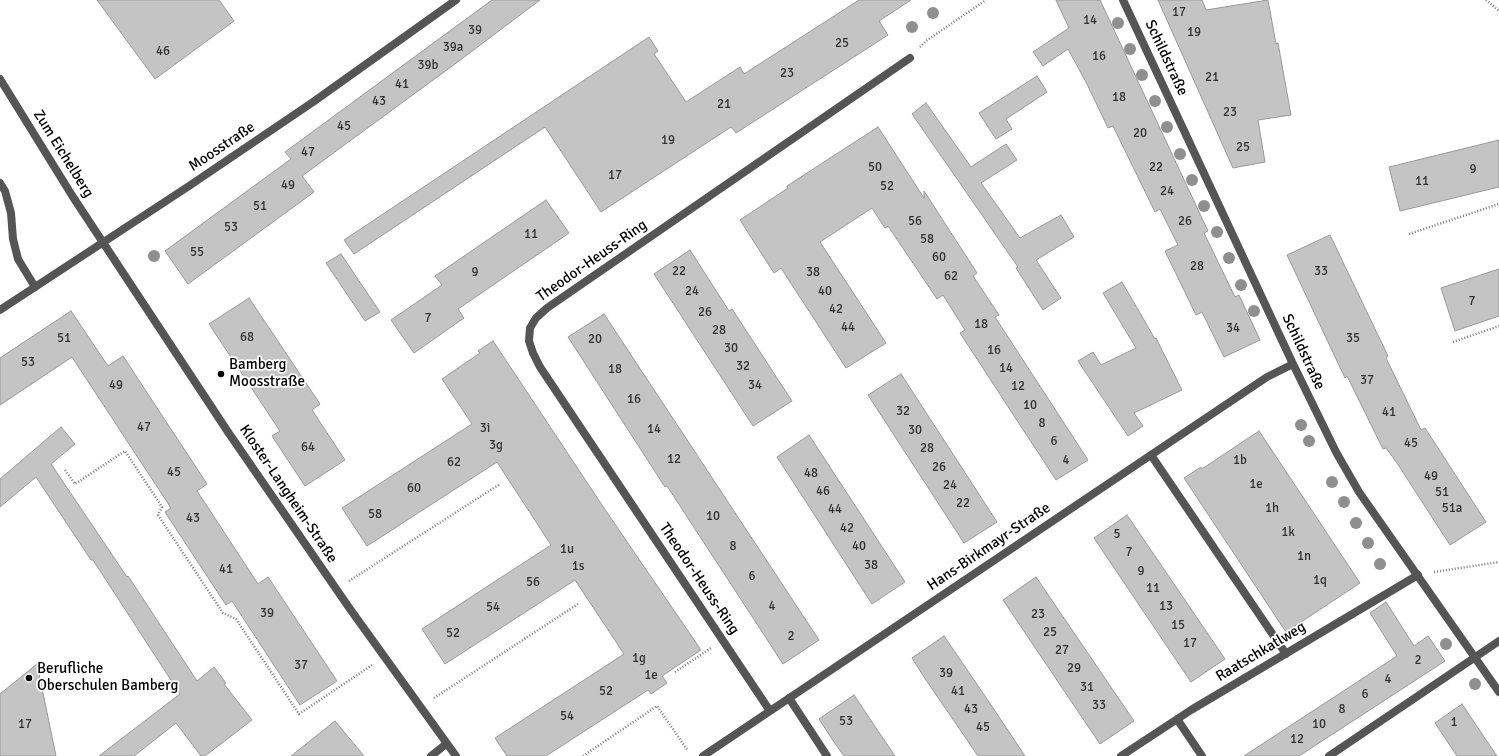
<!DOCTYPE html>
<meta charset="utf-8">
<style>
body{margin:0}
canvas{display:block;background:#fff}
</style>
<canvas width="1499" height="756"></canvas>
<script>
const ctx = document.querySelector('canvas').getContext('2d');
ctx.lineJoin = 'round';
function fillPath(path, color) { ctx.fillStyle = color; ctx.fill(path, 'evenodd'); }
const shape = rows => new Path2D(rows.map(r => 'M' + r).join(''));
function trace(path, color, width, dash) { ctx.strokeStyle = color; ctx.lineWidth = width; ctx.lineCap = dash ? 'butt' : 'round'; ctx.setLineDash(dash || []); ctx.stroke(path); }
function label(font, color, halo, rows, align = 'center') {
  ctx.font = font + ' Signika,sans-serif'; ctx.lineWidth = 3.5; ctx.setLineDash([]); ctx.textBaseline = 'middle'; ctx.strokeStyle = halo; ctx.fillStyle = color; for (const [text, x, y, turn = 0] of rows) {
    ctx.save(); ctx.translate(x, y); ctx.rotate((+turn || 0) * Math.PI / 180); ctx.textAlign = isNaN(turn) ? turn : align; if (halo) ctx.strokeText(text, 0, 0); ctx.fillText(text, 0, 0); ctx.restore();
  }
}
const building = shape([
 [97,0,219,0,234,21,155,79,97,0],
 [492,0,540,0,459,61,302,176,314,192,188,284,165,251,291,159,285,152,492,0],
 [859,0,911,0,879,21,888,35,736,133,731,127,601,212,545,127,354,254,344,240,649,37,658,51,654,54,686,102,740,67,744,74,859,0],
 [1056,0,1100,0,1208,231,1204,233,1235,297,1239,295,1260,340,1224,357,1202,312,1196,315,1165,251,1178,245,1160,209,1155,212,1113,126,1108,128,1087,84,1068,49,1043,66,1033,52,1069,28,1056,0],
 [1158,0,1202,0,1206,10,1268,0,1276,44,1278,43,1291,115,1258,120,1265,162,1233,168,1158,0],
 [1037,76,1047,92,1006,119,1012,129,996,139,979,113,1037,76],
 [926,103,971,167,1006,144,1017,160,981,183,1020,238,1061,215,1074,237,1036,260,1061,298,1043,310,1016,268,1018,267,912,114,926,103],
 [878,127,924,198,924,191,977,273,973,276,999,315,995,317,1088,460,1056,480,960,333,965,330,943,295,937,299,888,226,885,228,872,208,820,242,886,343,846,368,781,268,774,273,740,220,788,188,787,186,878,127],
 [1499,140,1499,187,1400,211,1389,167,1499,140],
 [546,200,569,233,458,309,464,318,414,353,391,320,442,285,435,276,546,200],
 [1330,235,1388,356,1386,358,1421,430,1425,428,1486,522,1450,545,1397,463,1386,448,1383,449,1347,376,1345,378,1287,255,1330,235],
 [690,250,729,311,732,309,792,401,753,426,654,274,690,250],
 [341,254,380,312,365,321,326,263,341,254],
 [1499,269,1499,316,1455,331,1441,288,1499,269],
 [1122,282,1155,339,1156,338,1182,390,1134,413,1143,426,1128,436,1078,361,1093,352,1101,365,1136,348,1103,293,1122,282],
 [249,298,320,404,312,410,345,460,305,486,272,436,280,431,209,324,249,298],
 [71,311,108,366,123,356,207,484,197,491,207,506,258,584,268,577,337,681,300,705,232,601,226,605,165,512,171,508,72,357,0,405,0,358,71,311],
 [604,314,819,640,783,664,667,486,665,487,568,337,604,314],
 [493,341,606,511,701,650,662,676,667,683,651,694,648,690,546,756,507,756,495,738,624,654,575,580,445,664,422,629,551,545,497,462,367,546,342,508,472,424,442,379,480,353,478,351,493,341],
 [901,374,997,522,964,543,868,395,901,374],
 [61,427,75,444,51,464,127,577,128,576,197,681,214,667,226,683,224,684,252,720,205,756,201,756,176,723,134,756,99,756,180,694,93,560,91,560,36,477,0,507,0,479,61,427],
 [1259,431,1360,583,1286,632,1184,478,1201,467,1202,469,1259,431],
 [809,435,905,582,872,604,777,457,809,435],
 [1127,515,1225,659,1191,682,1094,538,1127,515],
 [1036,577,1134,721,1100,744,1003,600,1036,577],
 [1386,602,1414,646,1428,636,1445,661,1299,756,1244,756,1397,656,1370,613,1386,602],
 [944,636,991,705,1025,756,978,756,924,677,912,658,944,636],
 [37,664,56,756,0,756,0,694,37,664],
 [854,695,874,725,895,756,844,756,834,742,819,719,854,695],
 [1462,704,1484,737,1497,756,1457,756,1435,723,1462,704],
 [335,721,364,756,291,756,335,721]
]);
fillPath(building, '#c4c4c4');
trace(building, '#999', 1);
trace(shape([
 [1486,0,1499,11],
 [920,47,926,41,986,0],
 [1409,234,1499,204],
 [1453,342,1499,326],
 [65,470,75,484,125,451,162,507,158,515,223,613,236,619,299,714,372,665],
 [1434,572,1499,562],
 [349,581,500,484],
 [675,672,711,648],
 [434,698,578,604],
 [583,756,657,706,688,751]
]), '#777', 2.5, [1, 2]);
trace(shape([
 [0,183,5,191,11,213,13,239,18,259,35,287],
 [1151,455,1286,654],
 [1474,658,1499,641],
 [789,698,827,756],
 [1177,719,1202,756],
 [1121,756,1191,710,1418,575]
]), '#555', 8);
trace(shape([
 [1123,0,1293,364,1336,452,1359,492,1499,692],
 [0,79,73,197,228,432,350,609,456,756],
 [0,310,189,186,313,102,456,0],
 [770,711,540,367,533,353,529,341,530,328,536,318,547,308,910,58],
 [431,756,446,744],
 [703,756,1267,377,1293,364],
 [1329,756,1474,658]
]), '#555', 8);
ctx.fillStyle = '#8f8f8f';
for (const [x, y] of [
 [933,13],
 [1118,23],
 [912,27],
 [1130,49],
 [1142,75],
 [1155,101],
 [1167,127],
 [1180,154],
 [1192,180],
 [1204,206],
 [1217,232],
 [154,256],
 [1229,258],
 [1241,285],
 [1254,311],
 [1301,425],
 [1309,441],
 [1332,482],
 [1344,502],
 [1356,523],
 [1368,543],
 [1380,564],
 [1446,644],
 [1475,684]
]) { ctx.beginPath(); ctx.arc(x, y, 6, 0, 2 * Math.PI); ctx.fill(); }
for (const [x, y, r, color] of [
 [221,374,4,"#000"],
 [29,678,4,"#000"]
]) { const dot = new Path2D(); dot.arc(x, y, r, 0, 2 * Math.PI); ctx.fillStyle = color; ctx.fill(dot); trace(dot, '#fff', 1.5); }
label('13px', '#313131', null, [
 ["17",1179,13],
 ["14",1090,21],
 ["39",475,31],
 ["19",1194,33],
 ["25",842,44],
 ["39a",453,48],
 ["46",163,52],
 ["16",1099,57],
 ["39b",428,66],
 ["23",787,74],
 ["21",1212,78],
 ["41",402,85],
 ["18",1119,98],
 ["43",379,102],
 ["21",724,105],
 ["23",1230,113],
 ["45",344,127],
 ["20",1140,134],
 ["19",668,141],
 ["25",1243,148],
 ["47",308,153],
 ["50",875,168],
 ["22",1156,168],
 ["9",1473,170],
 ["17",615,176],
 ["11",1422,182],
 ["49",288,186],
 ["52",887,187],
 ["24",1167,192],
 ["51",260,207],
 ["56",915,222],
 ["26",1185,222],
 ["53",231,228],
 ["11",531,235],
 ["58",927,240],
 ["55",197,253],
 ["60",939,258],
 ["28",1197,267],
 ["22",679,272],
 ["33",1321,272],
 ["9",475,273],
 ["38",813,273],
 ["62",951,277],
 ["24",692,292],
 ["40",825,292],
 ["7",1472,302],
 ["42",836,310],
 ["26",705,313],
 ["7",428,319],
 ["18",981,325],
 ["44",848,328],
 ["34",1233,329],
 ["28",719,331],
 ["68",247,338],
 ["51",64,339],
 ["35",1353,339],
 ["20",595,340],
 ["30",731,349],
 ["16",994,351],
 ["53",28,363],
 ["32",743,367],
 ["14",1006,369],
 ["18",615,370],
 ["37",1367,381],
 ["49",116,386],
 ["34",755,386],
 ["12",1018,387],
 ["16",634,400],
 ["10",1030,406],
 ["32",903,412],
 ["41",1389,413],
 ["8",1042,424],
 ["47",144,428],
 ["3i",485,429],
 ["14",654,430],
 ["30",915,431],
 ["6",1054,442],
 ["45",1411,444],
 ["3g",496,446],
 ["64",308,448],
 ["28",927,449],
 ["12",674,460],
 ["4",1066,461],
 ["1b",1240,461],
 ["62",454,463],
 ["26",939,468],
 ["45",174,473],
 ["48",811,474],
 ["49",1431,477],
 ["1e",1256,485],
 ["24",950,486],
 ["60",414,489],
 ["46",823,492],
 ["51",1442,493],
 ["22",963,504],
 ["1h",1272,509],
 ["51a",1452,509],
 ["44",835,510],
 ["58",375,515],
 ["10",713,517],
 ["43",193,519],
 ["42",847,529],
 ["1k",1288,533],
 ["5",1117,535],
 ["8",733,547],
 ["40",859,547],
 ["1u",567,550],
 ["7",1129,553],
 ["1n",1304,557],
 ["38",871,566],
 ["1s",578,567],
 ["41",226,570],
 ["9",1141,572],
 ["6",752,577],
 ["1q",1320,581],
 ["56",533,583],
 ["11",1153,589],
 ["4",772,607],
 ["13",1166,607],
 ["54",493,608],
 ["39",267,614],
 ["23",1038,615],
 ["15",1178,626],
 ["25",1050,633],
 ["52",453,634],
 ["2",791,637],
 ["17",1190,644],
 ["27",1062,651],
 ["1g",639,659],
 ["2",1418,661],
 ["37",301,666],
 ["29",1074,669],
 ["39",946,674],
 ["1e",651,676],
 ["4",1388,680],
 ["31",1087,688],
 ["52",606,692],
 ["41",958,692],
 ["6",1365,695],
 ["33",1099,706],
 ["43",971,710],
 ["8",1342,710],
 ["54",567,717],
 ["53",846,722],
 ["1",1454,723],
 ["17",25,725],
 ["10",1319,725],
 ["45",983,728],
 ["12",1297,740]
]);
label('15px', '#000', '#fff', [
 ["Schildstraße",1166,58,65],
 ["Moosstraße",222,147,-34],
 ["Zum Eichelberg",63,154,58],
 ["Theodor-Heuss-Ring",592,261,-35],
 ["Schildstraße",1303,352,65],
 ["Kloster-Langheim-Straße",288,494,56],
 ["Hans-Birkmayr-Straße",989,547,-34],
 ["Theodor-Heuss-Ring",699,579,56],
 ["Raatschkatlweg",1261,652,-31]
]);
label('15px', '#000', '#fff', [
 ["Bamberg",229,365],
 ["Moosstraße",229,382],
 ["Berufliche",37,669],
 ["Oberschulen Bamberg",37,686]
], 'left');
</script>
